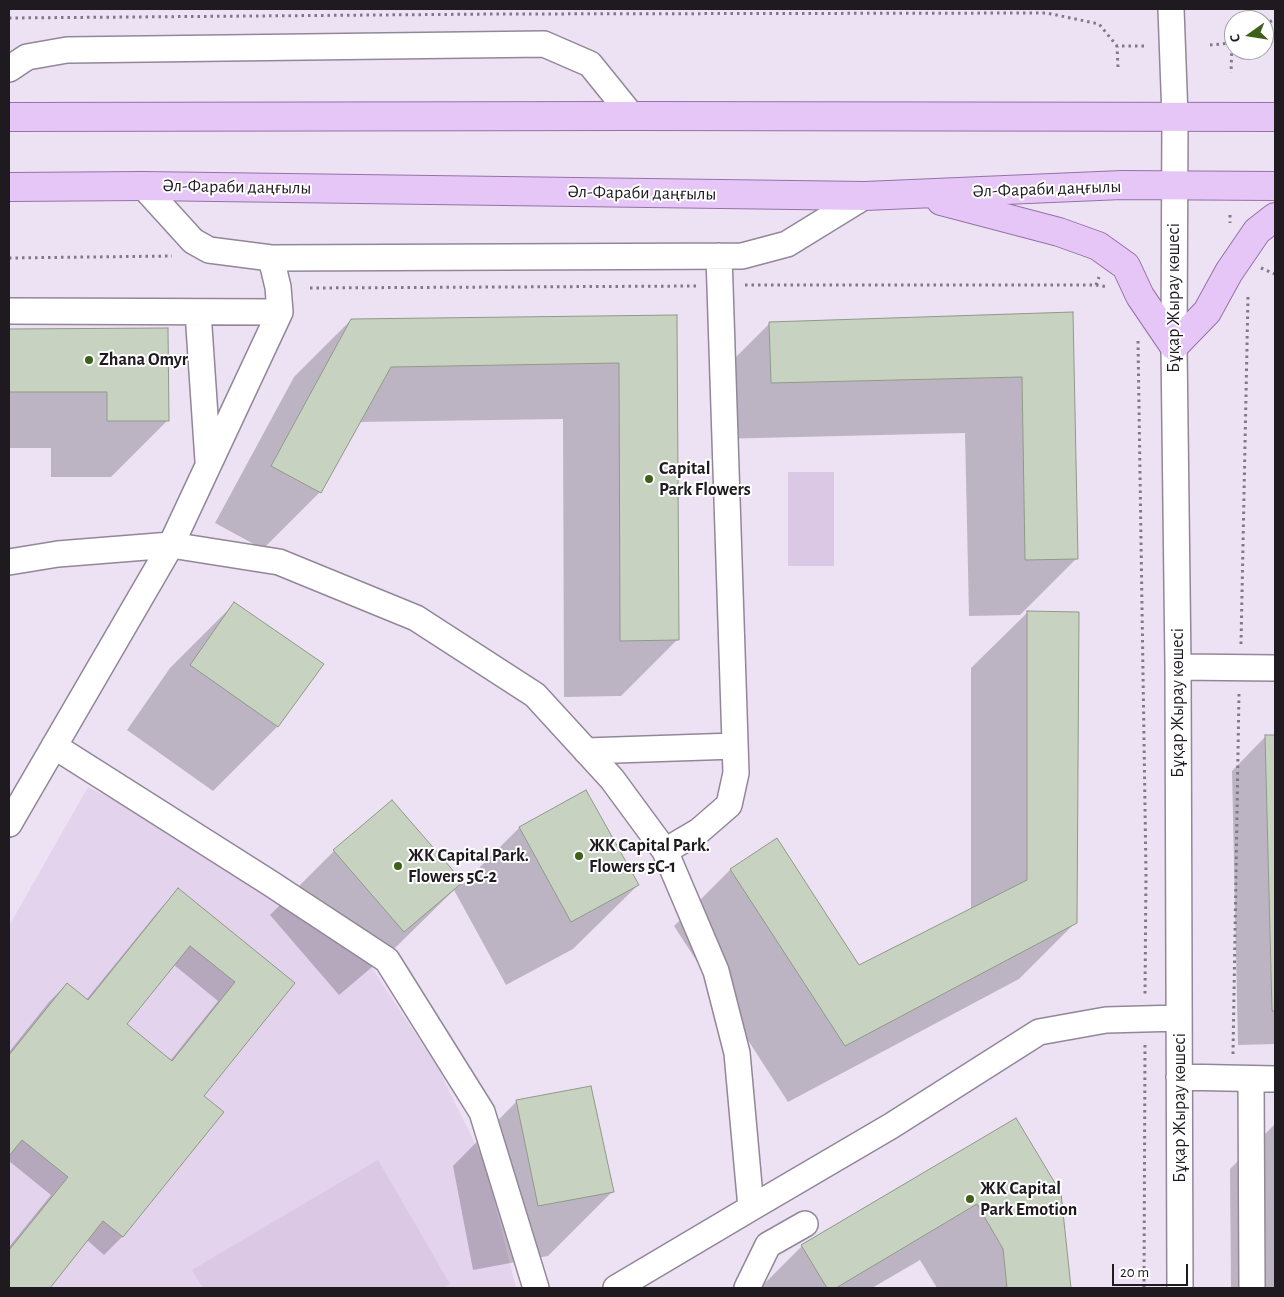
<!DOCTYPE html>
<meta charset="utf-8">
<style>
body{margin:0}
#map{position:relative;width:1284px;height:1297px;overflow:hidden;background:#ede2f4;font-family:"Alegreya Sans",sans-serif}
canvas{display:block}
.frame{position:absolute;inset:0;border:10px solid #1e1a20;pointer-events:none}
.north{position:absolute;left:1224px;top:10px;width:50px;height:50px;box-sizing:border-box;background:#fff;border:1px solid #a5a3a6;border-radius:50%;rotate:257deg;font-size:14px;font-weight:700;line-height:20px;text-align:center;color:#1e1a20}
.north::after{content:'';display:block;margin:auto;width:18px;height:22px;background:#3e6119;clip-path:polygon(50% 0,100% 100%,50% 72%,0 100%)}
.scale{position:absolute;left:1112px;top:1264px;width:76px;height:22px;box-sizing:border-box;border:2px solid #1e1a20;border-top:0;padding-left:6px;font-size:15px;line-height:18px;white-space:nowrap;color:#1e1a20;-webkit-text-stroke:4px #fff;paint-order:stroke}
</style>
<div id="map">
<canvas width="1284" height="1297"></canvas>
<div class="frame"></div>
<div class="north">С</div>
<div class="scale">20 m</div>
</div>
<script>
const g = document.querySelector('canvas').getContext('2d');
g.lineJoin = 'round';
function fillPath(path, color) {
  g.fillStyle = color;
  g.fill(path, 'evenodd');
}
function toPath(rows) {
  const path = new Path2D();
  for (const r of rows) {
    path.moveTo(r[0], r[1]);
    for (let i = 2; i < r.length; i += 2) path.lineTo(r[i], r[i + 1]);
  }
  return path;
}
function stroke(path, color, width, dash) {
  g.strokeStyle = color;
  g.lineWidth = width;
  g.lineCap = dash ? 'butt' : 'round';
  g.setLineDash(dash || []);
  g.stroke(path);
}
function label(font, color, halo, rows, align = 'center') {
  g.font = font + ' "Alegreya Sans",sans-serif';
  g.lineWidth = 4;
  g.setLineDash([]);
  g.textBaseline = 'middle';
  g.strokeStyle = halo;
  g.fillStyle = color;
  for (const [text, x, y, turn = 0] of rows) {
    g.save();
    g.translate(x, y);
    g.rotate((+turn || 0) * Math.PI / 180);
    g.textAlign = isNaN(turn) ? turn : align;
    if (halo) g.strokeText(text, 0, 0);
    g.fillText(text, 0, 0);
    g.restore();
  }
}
const built = toPath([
 [88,787,245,865,355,942,438,1068,485,1164,516,1288,9,1288,9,926]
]);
const green = toPath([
 [788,472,834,472,834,566,788,566],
 [378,1160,450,1284,443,1288,203,1288,192,1270]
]);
const shadow = toPath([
 [1071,313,1076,559,1020,615,969,616,965,433,715,439,713,380,770,323],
 [675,316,678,639,621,696,564,697,563,419,358,422,320,492,263,549,215,523,294,377,351,320],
 [167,329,168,420,111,477,51,477,51,448,9,448,9,330],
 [234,604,278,726,213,791,127,730,170,668],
 [1028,612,1076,922,1019,979,788,1102,674,926,730,870,859,966,971,909,971,668],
 [1266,736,1275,736,1275,1044,1238,1045,1232,771],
 [585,792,638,885,573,949,506,985,454,890,397,946,339,995,270,915,334,851,392,802,463,884,519,828],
 [179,890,293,983,202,1096,222,1112,122,1237,104,1255,87,1240,48,1288,9,1288,9,1247,51,1195,9,1161,9,1052,49,1002,67,984,86,1000,161,908],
 [173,964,218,1001,170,1061,125,1025],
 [517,1101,612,1192,548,1256,473,1270,453,1166],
 [1016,1119,1060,1194,1070,1288,937,1288,920,1260,872,1288,760,1288,802,1246],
 [1275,1124,1275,1288,1231,1288,1230,1169]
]);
const building = toPath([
 [1073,312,1078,559,1025,560,1022,377,771,383,769,322,1073,312],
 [677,315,679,640,620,641,619,363,391,367,321,493,271,466,351,319,677,315],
 [168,328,169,421,107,421,107,392,9,392,9,329,168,328],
 [234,602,324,664,278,727,190,665,234,602],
 [1027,611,1079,612,1077,923,845,1046,730,869,777,838,859,965,1027,880,1027,611],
 [1265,735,1275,735,1275,1011,1272,1011,1265,735],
 [586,790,639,885,571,922,519,827,586,790],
 [392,800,463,882,404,932,333,850,392,800],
 [178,888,295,983,204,1096,224,1112,123,1237,103,1221,50,1288,9,1288,9,1250,68,1177,22,1140,9,1156,9,1055,67,983,88,1000,178,888],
 [190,946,235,982,172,1061,127,1024,190,946],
 [591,1086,614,1192,538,1206,516,1100,591,1086],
 [1016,1118,1061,1193,1071,1288,1007,1288,1003,1249,977,1204,836,1288,827,1288,801,1245,1016,1118]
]);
const path = toPath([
 [9,18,498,14,1047,13,1099,24,1117,46],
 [1264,25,1275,19],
 [1210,45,1232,43,1231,73],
 [1118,67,1117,46,1145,46],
 [1230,215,1230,223],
 [9,258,172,256],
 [1261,268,1275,274],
 [745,285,1096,285,1099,277],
 [1096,285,1108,287],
 [310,288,697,286],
 [1138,341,1146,873,1145,995],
 [1241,644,1248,296],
 [1233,1054,1239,693],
 [1144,1288,1145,1044]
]);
const minor = toPath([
 [1171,9,1175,117,1174,346,1178,667,1180,1288],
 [9,69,27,57,67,50,544,44,590,64,632,116],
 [143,186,193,241,209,250,271,258,742,256,787,244,865,196],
 [9,311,280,312],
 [198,312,208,461],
 [9,562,58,554,171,545,279,562,416,618,535,695,612,779,665,851,716,971,737,1053,751,1208,891,1126,1039,1032,1106,1020,1179,1018],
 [1178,667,1275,668],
 [54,746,270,883,387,960,482,1112,536,1288],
 [586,751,735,746],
 [9,824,171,545,280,312,278,287,271,258],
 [665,851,699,831,729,805,736,773,719,256],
 [1179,1077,1275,1079],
 [1251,1079,1252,1288],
 [616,1288,751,1208],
 [747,1288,768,1245,805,1224]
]);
const major = toPath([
 [9,117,632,116,1275,117],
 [9,187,143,186,865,196,1122,185,1275,186],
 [941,201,1059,232,1098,246,1126,266,1140,296,1174,346,1207,312,1229,272,1257,231,1275,217]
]);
const markers = [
 [89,360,5,"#3e6119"],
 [649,479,5,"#3e6119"],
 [579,856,5,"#3e6119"],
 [398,866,5,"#3e6119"],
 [970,1199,5,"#3e6119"]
];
const streetNames = [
 ["Әл-Фараби даңғылы",237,187,1],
 ["Әл-Фараби даңғылы",1047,189,-2],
 ["Әл-Фараби даңғылы",642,193,1],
 ["Бұқар Жырау көшесі",1174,298,-90],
 ["Бұқар Жырау көшесі",1178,703,-90],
 ["Бұқар Жырау көшесі",1180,1108,-90]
];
const poiNames = [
 ["Zhana Omyr",99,360],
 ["Capital",659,469],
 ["Park Flowers",659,490],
 ["ЖК Capital Park.",589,846],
 ["Flowers 5C-1",589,867],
 ["ЖК Capital Park.",408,856],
 ["Flowers 5C-2",408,877],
 ["ЖК Capital",980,1189],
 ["Park Emotion",980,1210]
];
fillPath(built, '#e3d3ec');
fillPath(green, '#dac8e5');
fillPath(shadow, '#0003');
fillPath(building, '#c7d2c0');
stroke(building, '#8f9988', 1);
stroke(minor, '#928798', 28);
stroke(major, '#9571a7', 30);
stroke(path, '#807884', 3, [2.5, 4]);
stroke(minor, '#fff', 25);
stroke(major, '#e6c6f6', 28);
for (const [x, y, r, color] of markers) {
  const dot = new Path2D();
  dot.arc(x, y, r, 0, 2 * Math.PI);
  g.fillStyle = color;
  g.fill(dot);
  stroke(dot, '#fff', 2);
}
label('18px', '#1e1a20', '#fff', streetNames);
label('bold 18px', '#1e1a20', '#fff', poiNames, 'left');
</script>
